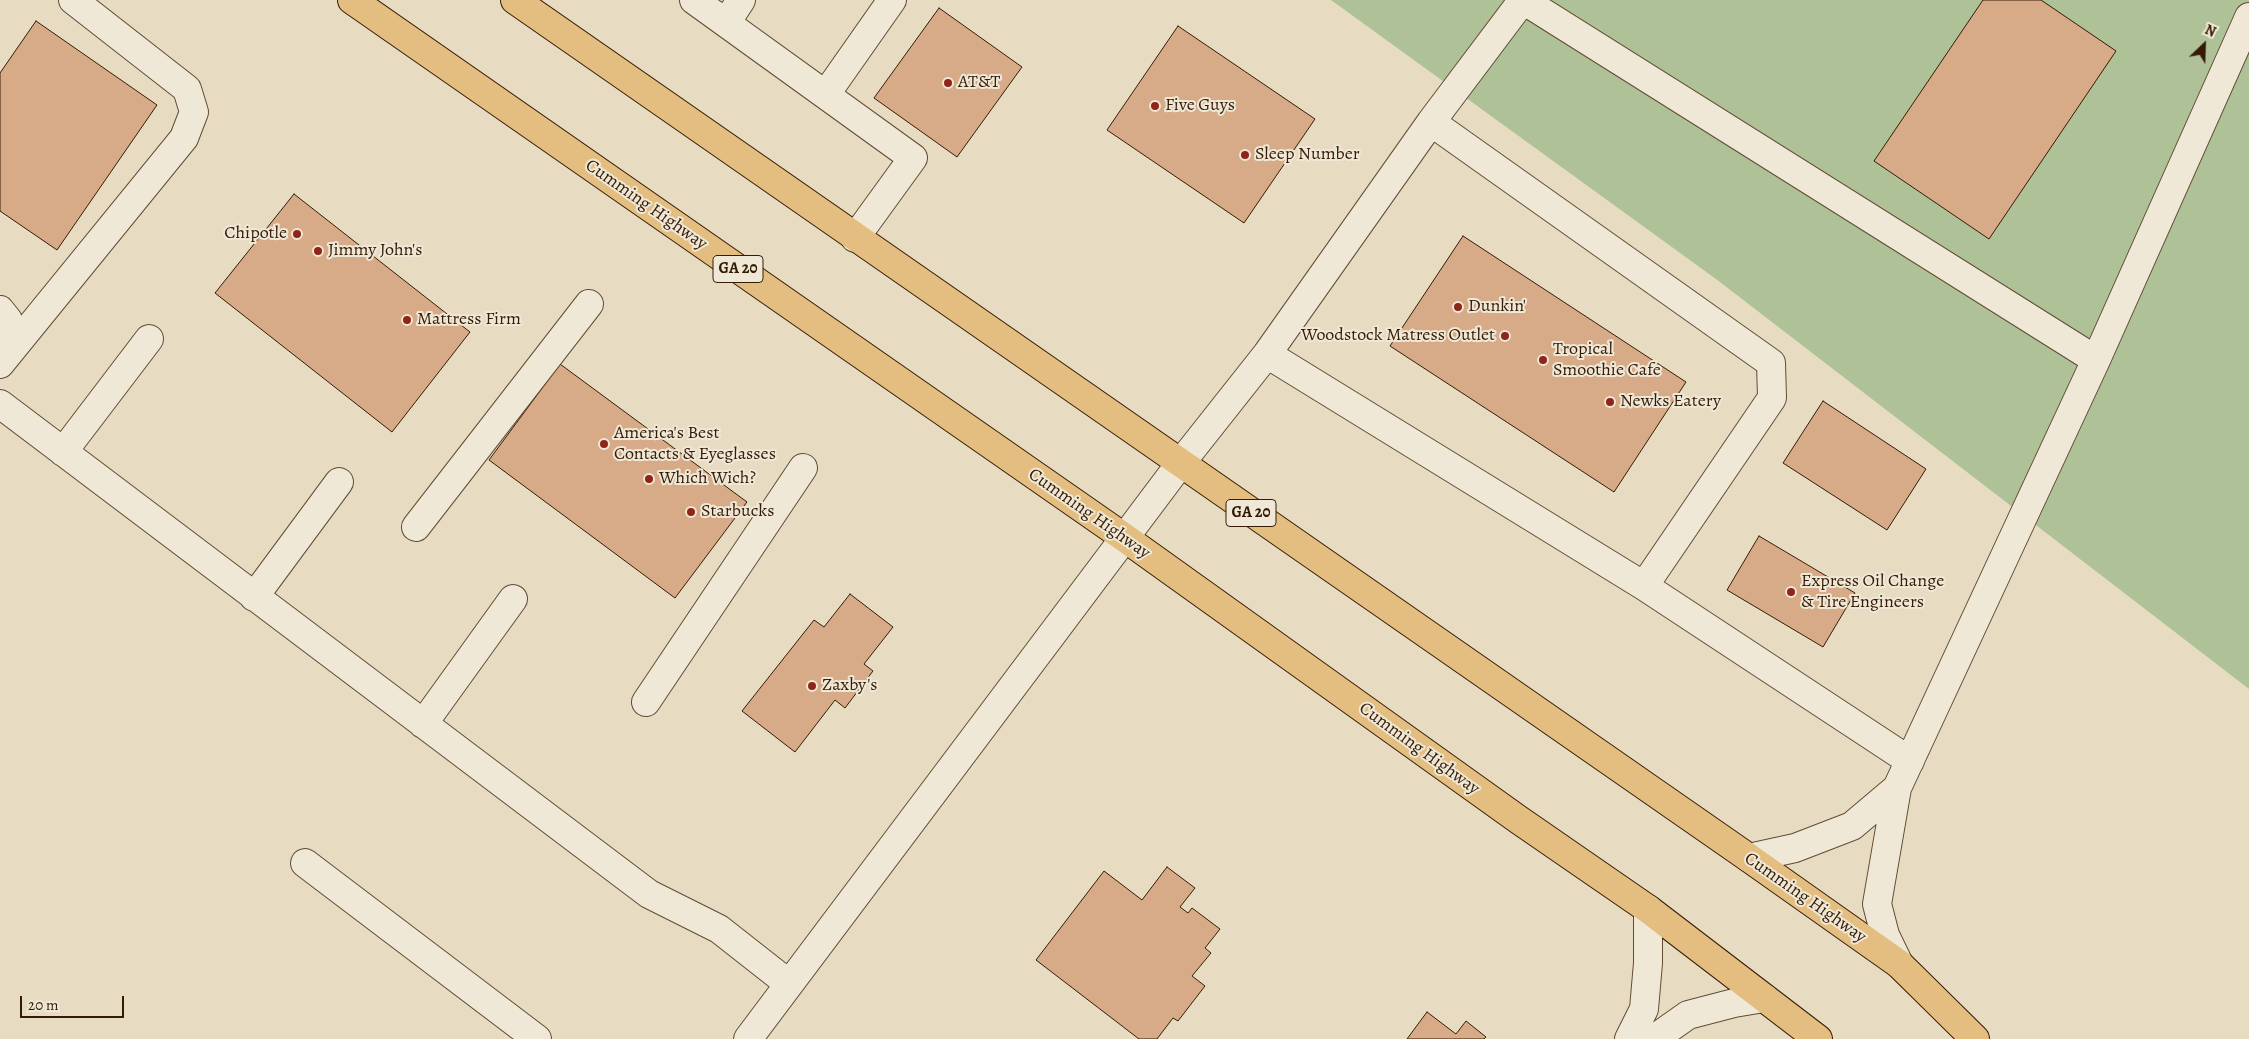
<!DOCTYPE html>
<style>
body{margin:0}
#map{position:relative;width:2249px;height:1039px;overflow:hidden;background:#e7dcc1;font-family:Alegreya,serif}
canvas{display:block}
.north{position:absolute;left:2179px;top:20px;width:50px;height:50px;-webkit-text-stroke:4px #efe8d7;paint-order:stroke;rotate:24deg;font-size:14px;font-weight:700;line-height:20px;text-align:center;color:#351b05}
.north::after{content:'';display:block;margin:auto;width:18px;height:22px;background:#351b05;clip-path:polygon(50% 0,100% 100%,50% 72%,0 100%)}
.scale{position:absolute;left:20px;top:996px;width:104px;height:22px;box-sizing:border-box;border:2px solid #351b05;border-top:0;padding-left:6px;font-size:15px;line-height:18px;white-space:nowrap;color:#351b05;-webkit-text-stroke:4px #efe8d7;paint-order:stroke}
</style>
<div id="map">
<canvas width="2249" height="1039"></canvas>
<div class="north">N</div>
<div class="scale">20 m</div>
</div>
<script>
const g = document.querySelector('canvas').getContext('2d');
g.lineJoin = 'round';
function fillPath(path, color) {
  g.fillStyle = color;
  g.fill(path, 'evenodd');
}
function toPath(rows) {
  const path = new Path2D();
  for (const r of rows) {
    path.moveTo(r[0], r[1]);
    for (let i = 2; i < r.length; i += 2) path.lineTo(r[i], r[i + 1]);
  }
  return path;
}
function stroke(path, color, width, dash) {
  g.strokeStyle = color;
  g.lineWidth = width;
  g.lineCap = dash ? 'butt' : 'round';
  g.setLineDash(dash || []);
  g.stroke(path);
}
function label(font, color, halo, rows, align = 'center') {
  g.font = font + ' Alegreya,serif';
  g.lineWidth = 4;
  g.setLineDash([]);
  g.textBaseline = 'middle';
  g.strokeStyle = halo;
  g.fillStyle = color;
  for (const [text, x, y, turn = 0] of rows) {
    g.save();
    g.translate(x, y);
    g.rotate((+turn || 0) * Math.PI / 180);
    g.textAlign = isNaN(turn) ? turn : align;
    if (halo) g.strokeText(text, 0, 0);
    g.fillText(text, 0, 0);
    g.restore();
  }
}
const green = toPath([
 [1331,0,2249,0,2249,689,1716,279]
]);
const building = toPath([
 [1983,0,2041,0,2116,51,1989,239,1874,161,1983,0],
 [939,8,1022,67,957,157,874,98,939,8],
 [36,21,157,105,57,250,0,211,0,73,36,21],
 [1178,26,1315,119,1244,223,1107,130,1178,26],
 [294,194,470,332,392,432,215,293,294,194],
 [1463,236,1686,382,1614,492,1390,346,1463,236],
 [560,364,747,502,675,598,489,460,560,364],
 [1823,401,1926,469,1887,530,1783,463,1823,401],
 [1759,536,1855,593,1823,647,1727,590,1759,536],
 [850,594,893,627,864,664,873,671,845,708,835,700,795,752,742,711,814,620,824,627,850,594],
 [1167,867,1195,888,1180,907,1188,913,1192,908,1220,929,1205,948,1211,953,1192,976,1205,986,1178,1021,1173,1018,1157,1039,1139,1039,1036,960,1104,871,1142,900,1167,867],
 [1427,1012,1456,1034,1466,1021,1486,1037,1484,1039,1407,1039,1427,1012]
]);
const minor = toPath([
 [694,0,913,158,855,238],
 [1523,0,2096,360],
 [726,23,741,0],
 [826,94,892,0],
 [0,310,8,320,15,343],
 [1267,354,1644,586,1772,398,1771,363,1431,122],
 [0,364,184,138,194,112,187,89,73,0],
 [0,404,649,894,719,929,789,984],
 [63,452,149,339],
 [416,527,589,304],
 [1644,586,1910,761],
 [254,597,339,482],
 [646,702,803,468],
 [423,724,513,599],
 [1897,788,2096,360,2249,17],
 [1749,858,1795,848,1852,826,1897,788,1877,904,1885,935,1899,964],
 [305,863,537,1039],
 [748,1039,1180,464,1267,354,1431,122,1522,1,1521,0],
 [1629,1039,1644,1009,1648,963,1648,909],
 [1654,1039,1688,1015,1734,1003,1764,998]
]);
const major = toPath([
 [352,0,1125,538,1519,820,1648,909,1818,1039],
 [515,0,1749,858,1899,964,1975,1039]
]);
const markers = [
 [948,83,5,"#8f2418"],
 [1155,106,5,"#8f2418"],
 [1245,155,5,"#8f2418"],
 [297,234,5,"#8f2418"],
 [318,251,5,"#8f2418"],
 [1458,307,5,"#8f2418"],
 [407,320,5,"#8f2418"],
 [1505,336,5,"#8f2418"],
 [1543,360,5,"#8f2418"],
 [1610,402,5,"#8f2418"],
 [604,444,5,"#8f2418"],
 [649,479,5,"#8f2418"],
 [691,512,5,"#8f2418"],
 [1791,592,5,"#8f2418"],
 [812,686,5,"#8f2418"]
];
const shields = [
 [738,269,50],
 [1251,513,50]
];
const shieldNames = [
 ["GA 20",738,269],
 ["GA 20",1251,513]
];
const poiNames = [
 ["AT&T",958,83],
 ["Five Guys",1165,106],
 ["Sleep Number",1255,155],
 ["Chipotle",287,234,"right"],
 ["Jimmy John's",328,251],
 ["Dunkin'",1468,307],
 ["Mattress Firm",417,320],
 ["Woodstock Matress Outlet",1495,336,"right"],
 ["Tropical",1553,350],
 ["Smoothie Cafe",1553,371],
 ["Newks Eatery",1620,402],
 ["America's Best",614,434],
 ["Contacts & Eyeglasses",614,455],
 ["Which Wich?",659,479],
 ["Starbucks",701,512],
 ["Express Oil Change",1801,582],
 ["& Tire Engineers",1801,603],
 ["Zaxby's",822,686]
];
const streetNames = [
 ["Cumming Highway",646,205,35],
 ["Cumming Highway",1089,514,35],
 ["Cumming Highway",1419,749,36],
 ["Cumming Highway",1805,898,35]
];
fillPath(green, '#afc297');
fillPath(building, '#d8ab88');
stroke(building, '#351b05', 1);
stroke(minor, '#624b34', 30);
stroke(major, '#351b05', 30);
stroke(minor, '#efe8d7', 28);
stroke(major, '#e4be80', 28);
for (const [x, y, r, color] of markers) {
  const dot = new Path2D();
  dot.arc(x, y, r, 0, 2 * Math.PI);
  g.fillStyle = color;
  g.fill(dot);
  stroke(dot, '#efe8d7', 2);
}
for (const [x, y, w] of shields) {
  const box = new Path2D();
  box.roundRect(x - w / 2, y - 13.5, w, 27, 4);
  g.fillStyle = '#efe8d7';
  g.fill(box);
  stroke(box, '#351b05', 1);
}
label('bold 16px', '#351b05', null, shieldNames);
label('18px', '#351b05', '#efe8d7', poiNames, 'left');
label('18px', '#351b05', '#efe8d7', streetNames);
</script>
